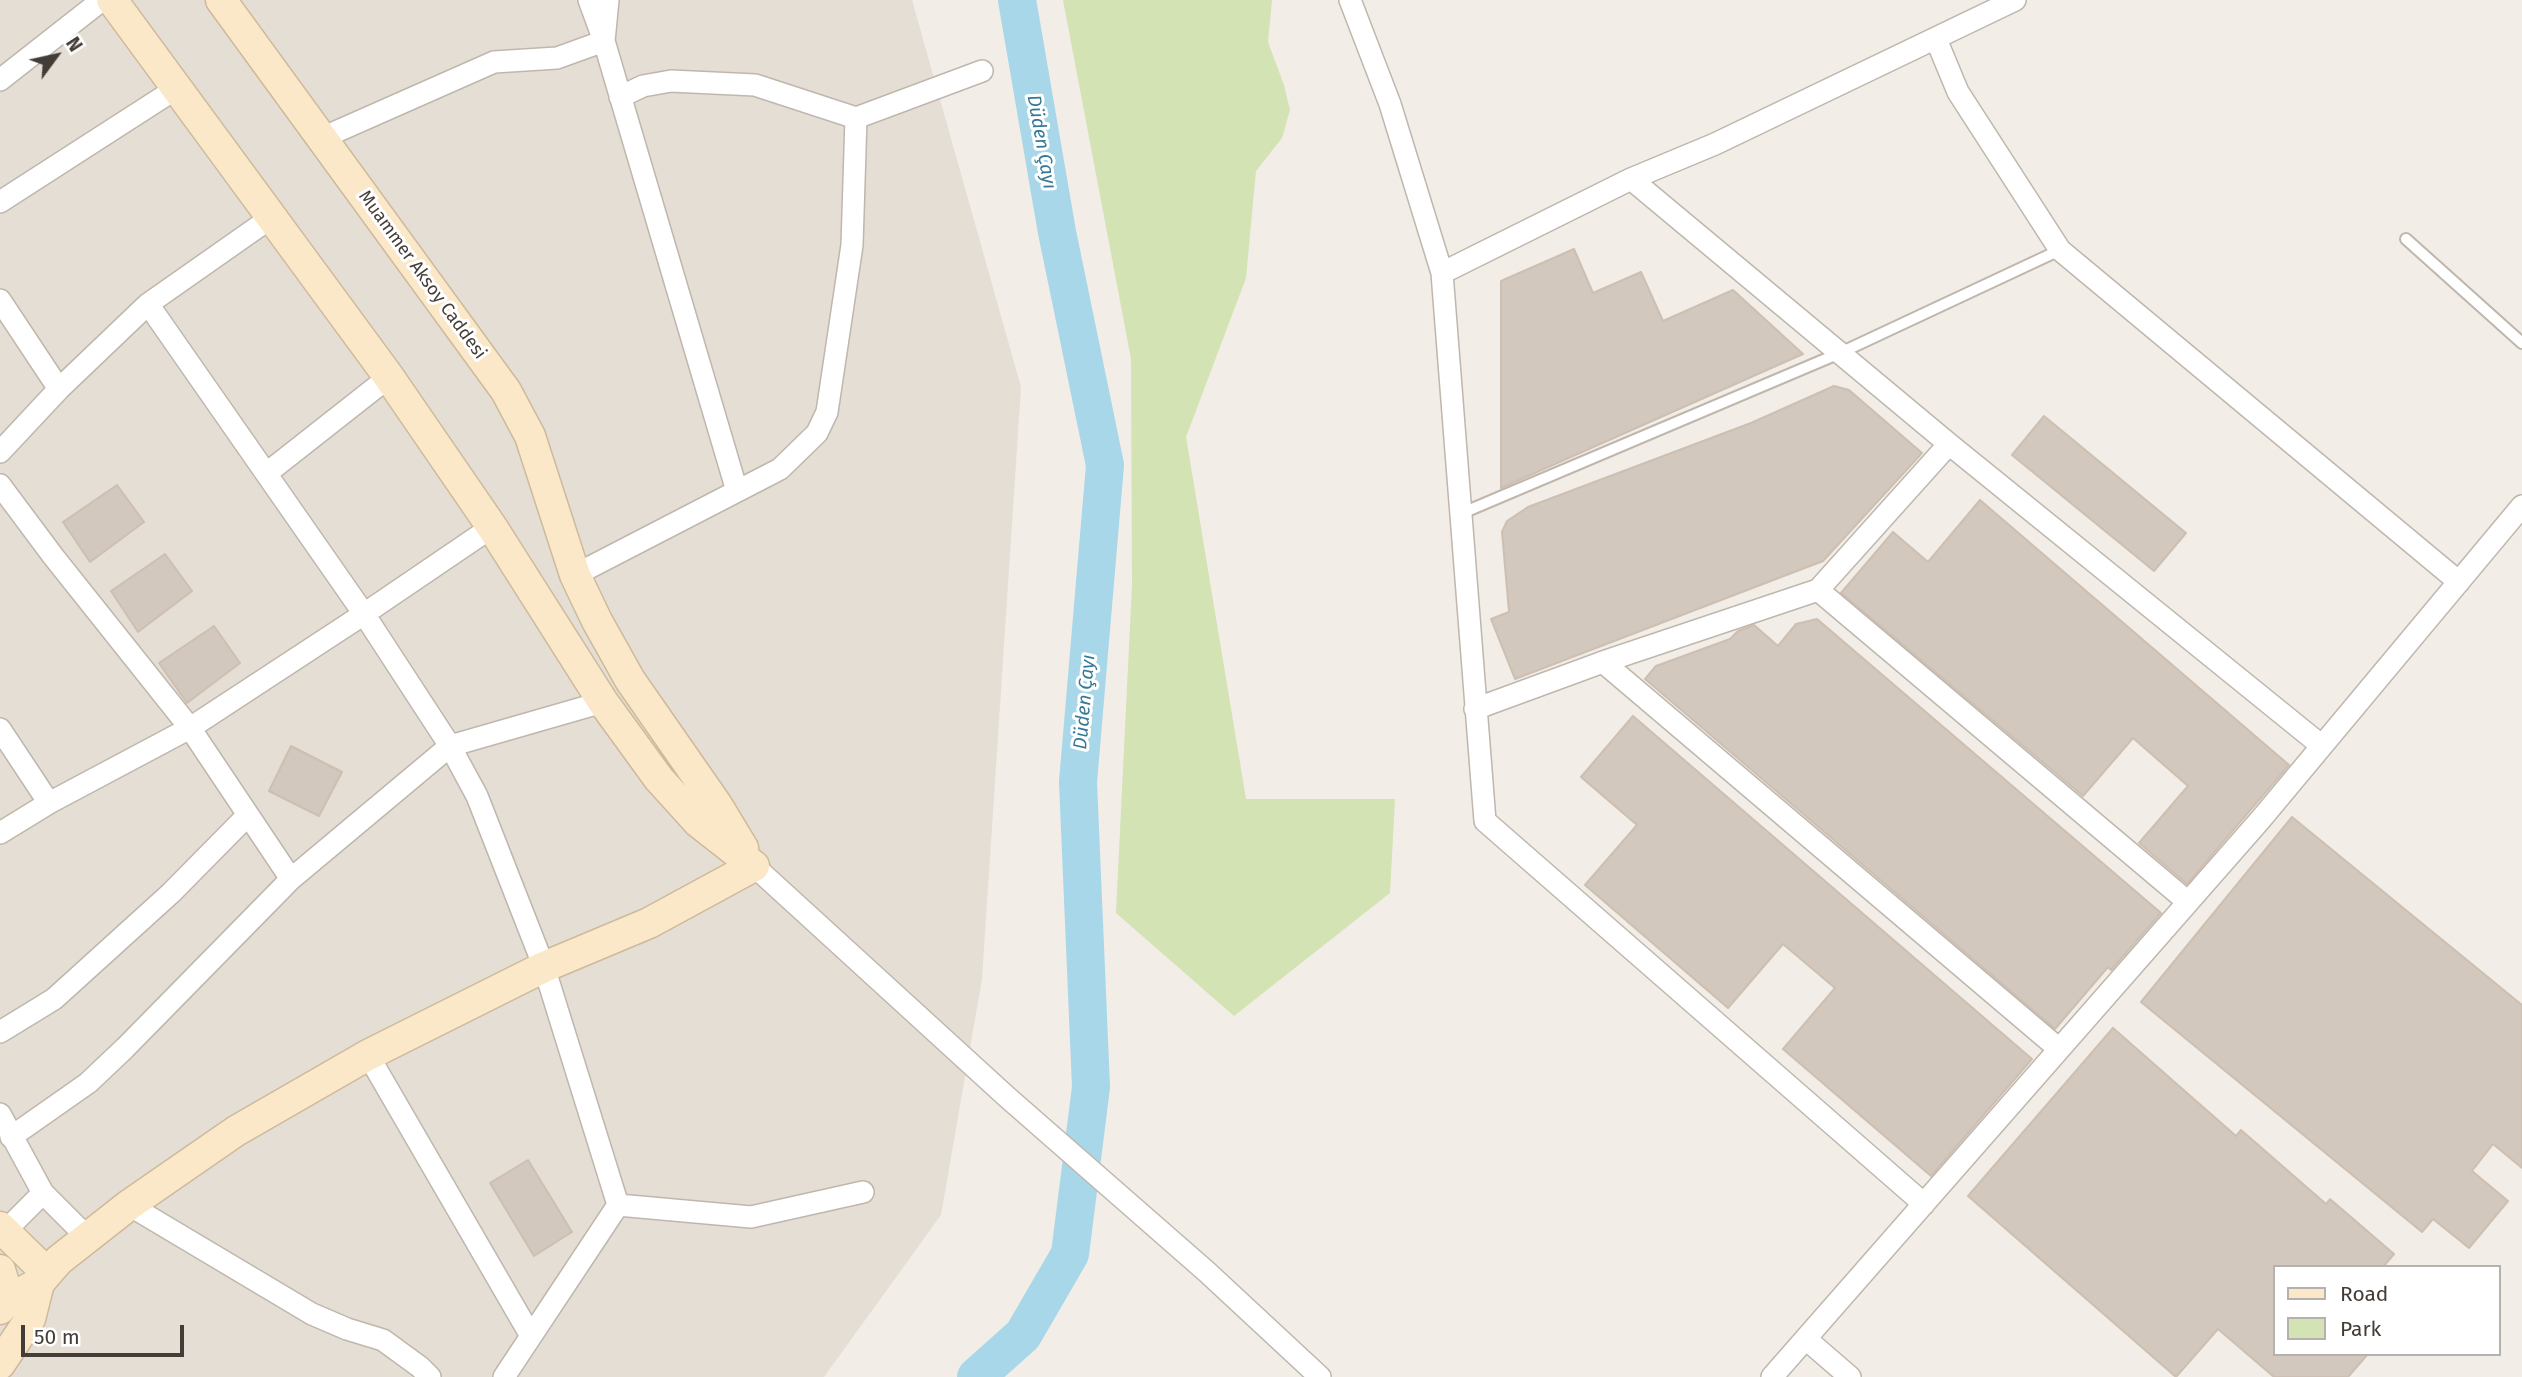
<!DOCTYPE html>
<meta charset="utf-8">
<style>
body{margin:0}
#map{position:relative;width:2522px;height:1377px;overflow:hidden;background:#f2ede7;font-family:"Fira Sans",sans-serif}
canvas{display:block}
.legend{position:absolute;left:2273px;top:1265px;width:228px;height:91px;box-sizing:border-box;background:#fff;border:2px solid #b4b1af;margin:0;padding:9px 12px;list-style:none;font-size:21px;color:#443d37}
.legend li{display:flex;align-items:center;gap:14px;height:35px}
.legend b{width:35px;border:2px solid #b4b1af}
.north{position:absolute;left:21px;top:21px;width:70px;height:70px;-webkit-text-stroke:5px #fff;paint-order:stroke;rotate:57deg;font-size:19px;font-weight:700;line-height:28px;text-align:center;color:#443d37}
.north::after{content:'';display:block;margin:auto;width:24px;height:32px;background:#443d37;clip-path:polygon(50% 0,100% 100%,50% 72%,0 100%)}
.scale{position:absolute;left:21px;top:1325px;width:163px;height:32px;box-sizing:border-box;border:4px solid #443d37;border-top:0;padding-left:9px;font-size:21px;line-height:24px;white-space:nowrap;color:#443d37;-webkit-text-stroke:5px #fff;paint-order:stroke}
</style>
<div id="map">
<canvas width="2522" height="1377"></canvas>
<ul class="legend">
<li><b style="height:9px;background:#fae8c9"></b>Road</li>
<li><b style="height:19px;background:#d3e3b3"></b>Park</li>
</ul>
<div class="north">N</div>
<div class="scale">50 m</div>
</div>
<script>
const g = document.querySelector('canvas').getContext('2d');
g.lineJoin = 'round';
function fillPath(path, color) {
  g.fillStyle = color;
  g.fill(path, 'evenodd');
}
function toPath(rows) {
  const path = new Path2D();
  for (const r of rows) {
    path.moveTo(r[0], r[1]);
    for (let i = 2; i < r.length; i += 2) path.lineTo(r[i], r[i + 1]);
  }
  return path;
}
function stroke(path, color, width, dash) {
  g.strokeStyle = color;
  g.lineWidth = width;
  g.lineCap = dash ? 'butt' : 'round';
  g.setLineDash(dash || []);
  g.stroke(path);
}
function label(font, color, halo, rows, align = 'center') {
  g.font = font + ' "Fira Sans",sans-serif';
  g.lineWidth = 6;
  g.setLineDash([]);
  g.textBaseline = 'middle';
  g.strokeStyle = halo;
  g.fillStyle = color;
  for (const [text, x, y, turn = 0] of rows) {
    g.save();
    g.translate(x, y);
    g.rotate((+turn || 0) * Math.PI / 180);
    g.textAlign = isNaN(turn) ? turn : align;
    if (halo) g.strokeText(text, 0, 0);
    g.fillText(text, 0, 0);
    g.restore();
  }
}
const residential = toPath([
 [0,0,912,0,1021,387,982,979,941,1215,824,1377,0,1377]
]);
const green = toPath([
 [1063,0,1272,0,1268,42,1284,85,1290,110,1282,138,1256,171,1246,278,1186,437,1246,799,1395,799,1390,893,1234,1016,1116,913,1132,585,1131,359]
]);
const river = toPath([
 [976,1377,1023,1335,1070,1254,1091,1087,1078,782,1105,465,1057,232,1017,0]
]);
const building = toPath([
 [1574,249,1593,293,1641,272,1663,321,1733,290,1803,354,1501,488,1501,281,1574,249],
 [1834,386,1849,390,1922,453,1823,561,1515,679,1491,619,1509,612,1502,532,1507,521,1528,507,1751,423,1834,386],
 [2044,416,2186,533,2154,571,2012,455,2044,416],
 [117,485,144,522,90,562,63,522,117,485],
 [1980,500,2289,765,2187,884,2139,843,2188,786,2133,738,2083,796,1841,593,1893,532,1928,562,1980,500],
 [165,554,192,591,138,632,111,591,165,554],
 [1817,619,2161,913,2111,970,2108,967,2055,1029,1645,679,1656,666,1730,639,1738,631,1754,625,1778,646,1796,624,1817,619],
 [214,626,240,663,187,703,159,663,214,626],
 [1633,716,2032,1059,1931,1176,1783,1049,1835,988,1783,944,1728,1008,1585,885,1637,825,1581,777,1633,716],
 [291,746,342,772,319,816,269,791,291,746],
 [2292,817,2522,1005,2522,1168,2493,1144,2472,1171,2508,1201,2469,1248,2433,1219,2422,1232,2141,1002,2292,817],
 [2113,1028,2236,1136,2241,1130,2326,1204,2330,1199,2394,1254,2383,1267,2275,1267,2275,1354,2368,1354,2348,1377,2274,1377,2218,1329,2176,1377,1968,1196,2113,1028],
 [528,1160,572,1232,534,1256,490,1183,528,1160]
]);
const lane = toPath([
 [2406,239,2522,343],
 [1460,514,1840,353,2060,250]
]);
const street = toPath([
 [589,0,604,41,737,491],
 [1350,0,1390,104,1442,273,1485,821,1924,1204],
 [1936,39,1958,92,2060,250,2459,582],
 [0,80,102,0],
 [856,118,982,71],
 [322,138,494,62,557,58,604,41,608,0],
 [1631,179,1949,444,2322,746],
 [0,202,177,88],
 [1442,273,1631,179,1715,144,2015,0],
 [0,300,59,389],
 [148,304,364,614,450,746,477,796,544,967,618,1205,751,1217,863,1192],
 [0,452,59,389,148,304,272,217],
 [267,473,389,377],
 [0,485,53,556,190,728,291,879],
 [575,575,780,469,817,433,827,412,852,245,856,118,755,85,671,81,643,86,620,97],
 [1818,590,1949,444],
 [1603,662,2059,1049],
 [1475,709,1603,662,1818,590,2188,902],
 [0,729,49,803],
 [0,833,49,803,190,728,364,614,492,527],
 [754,866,1007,1097,1207,1272,1320,1377],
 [0,1032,54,999,171,893,248,815],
 [368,1055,531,1336],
 [0,1114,43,1193,87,1237],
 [11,1137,88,1083,125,1048,291,879,450,746,603,702],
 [129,1205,312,1314,347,1329,383,1340,420,1367,430,1377],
 [5,1231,43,1193],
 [1806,1339,1850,1377],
 [504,1377,618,1205],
 [1772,1377,2261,819,2522,506]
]);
const secondary = toPath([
 [112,0,389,377,492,527,603,702,659,779,698,822,754,866],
 [221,0,506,391,530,436,575,575,597,621,630,680,717,805,743,848],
 [0,1227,47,1273],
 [0,1270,9,1299],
 [0,1309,9,1299,39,1283,59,1260,129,1205,236,1131,368,1055,544,967,649,923,754,866],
 [0,1364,30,1319,39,1283]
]);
const streetNames = [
 ["Muammer Aksoy Caddesi",422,275,54]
];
const waterNames = [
 ["Düden Çayı",1041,142,80],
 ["Düden Çayı",1085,702,-85]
];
fillPath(residential, '#e5ded5');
fillPath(green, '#d3e3b3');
stroke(river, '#a8d7e9', 38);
fillPath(building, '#d2c8bd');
stroke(building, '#cdbfb1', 2);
stroke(lane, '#bfb7ad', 14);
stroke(street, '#bfb7ad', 24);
stroke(secondary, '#ceba9a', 33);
stroke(lane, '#fff', 10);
stroke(street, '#fff', 21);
stroke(secondary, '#fae8c9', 30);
label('18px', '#443d37', '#fff', streetNames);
label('italic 19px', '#357997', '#fff', waterNames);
</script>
